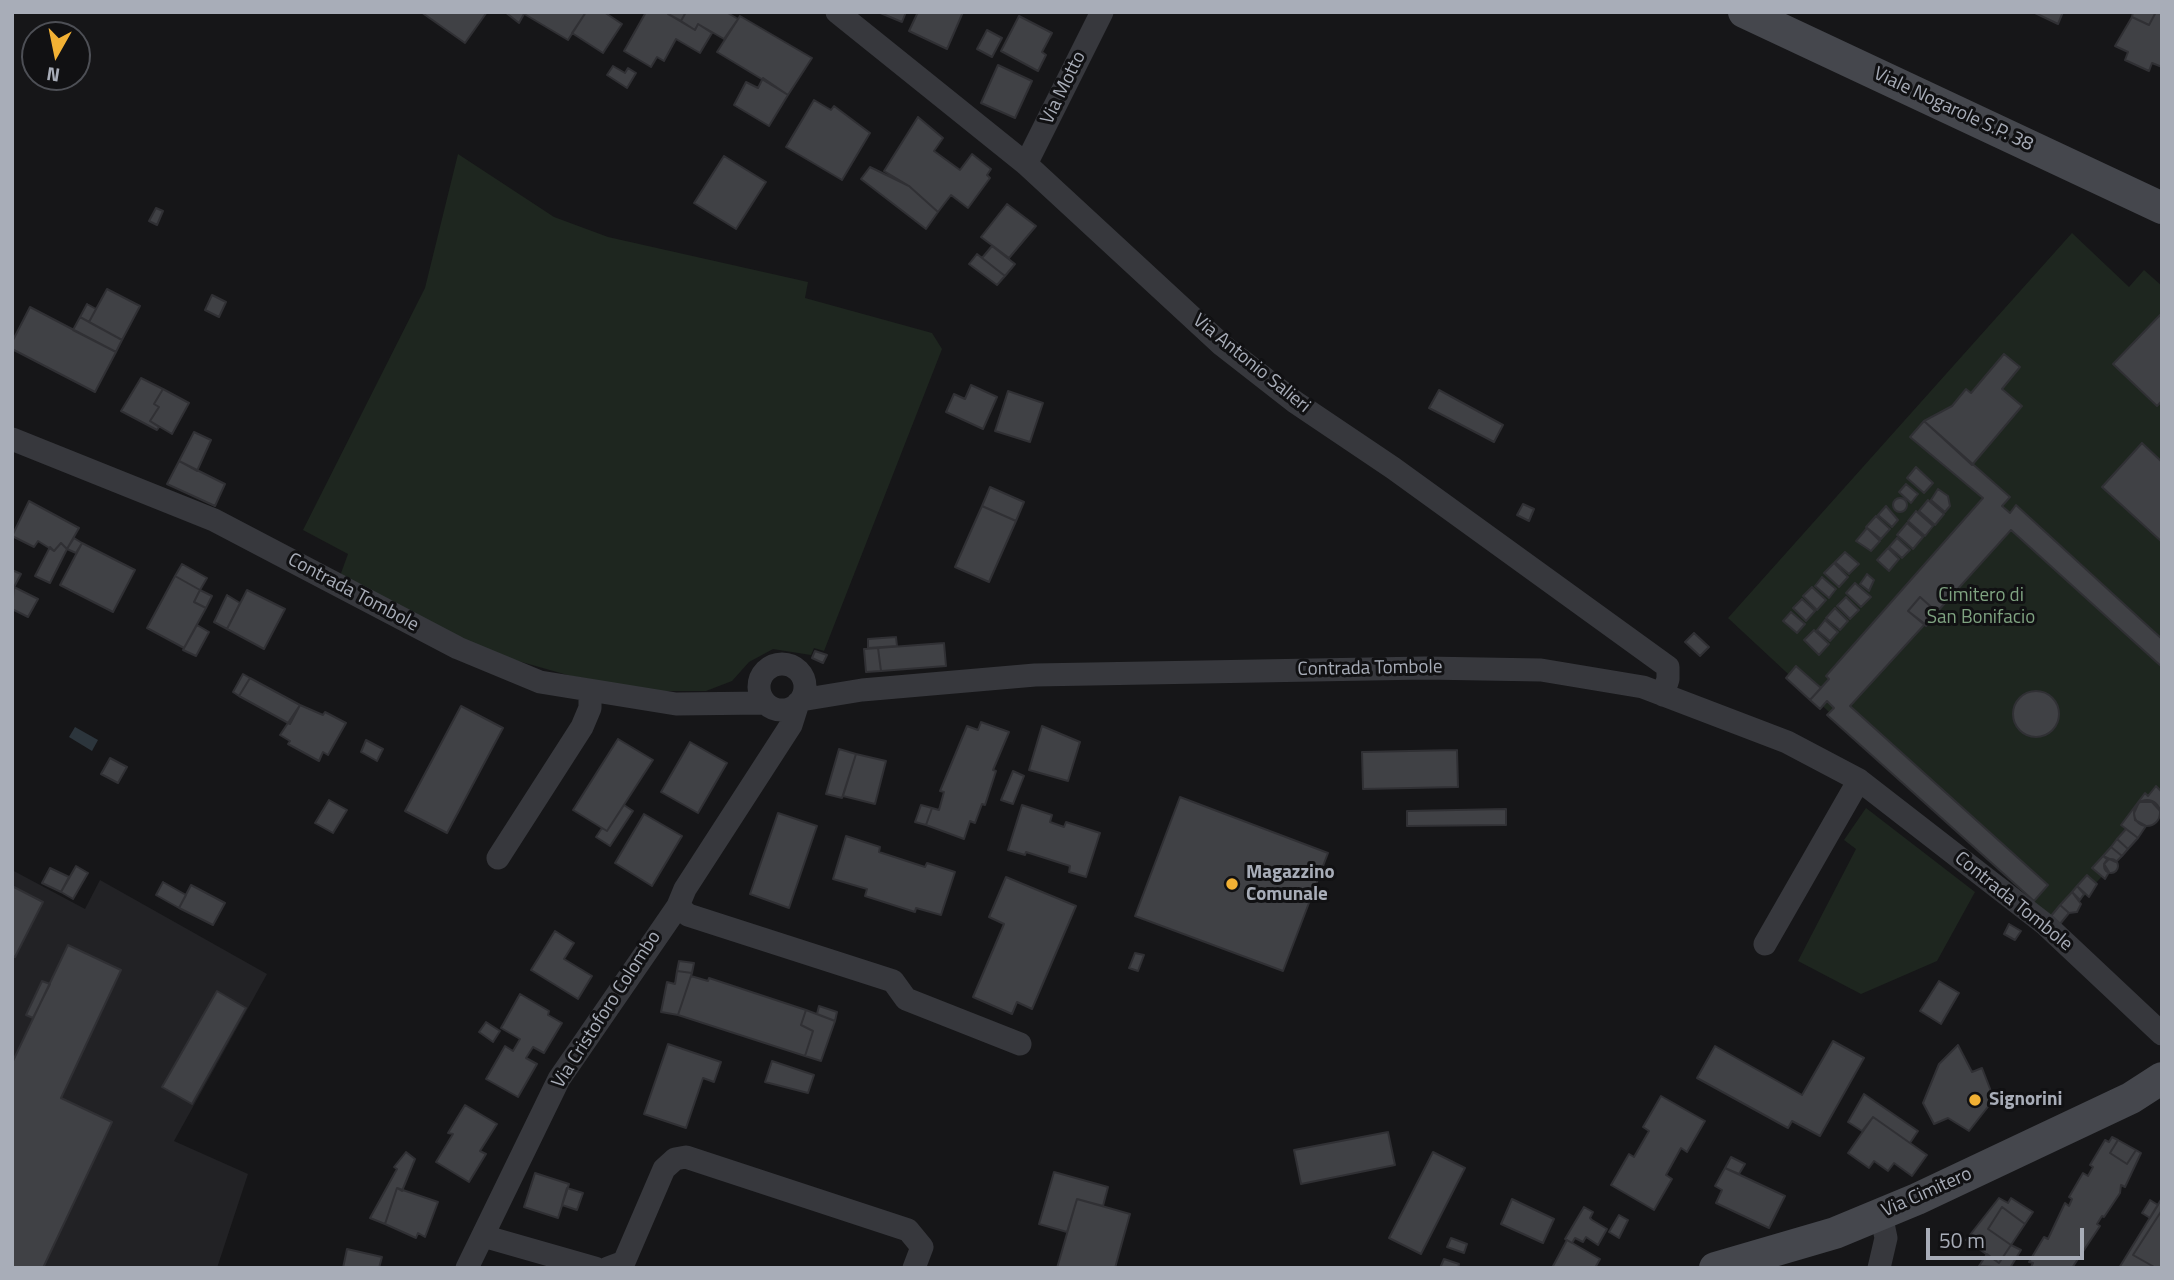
<!DOCTYPE html>
<style>
body{margin:0}
#map{position:relative;width:2174px;height:1280px;overflow:hidden;background:#161618;font-family:"Titillium Web",sans-serif}
canvas{display:block}
.frame{position:absolute;inset:0;border:14px solid #a8adb8;pointer-events:none}
.north{position:absolute;left:21px;top:21px;width:70px;height:70px;box-sizing:border-box;background:#111113;border:2px solid #4d4f55;border-radius:50%;rotate:189deg;font-size:19px;font-weight:700;line-height:28px;text-align:center;color:#a8adb8}
.north::after{content:'';display:block;margin:auto;width:24px;height:32px;background:#f2b134;clip-path:polygon(50% 0,100% 100%,50% 72%,0 100%)}
.scale{position:absolute;left:1926px;top:1228px;width:158px;height:32px;box-sizing:border-box;border:4px solid #a8adb8;border-top:0;padding-left:9px;font-size:21px;line-height:24px;white-space:nowrap;color:#a8adb8;-webkit-text-stroke:5px #111113;paint-order:stroke}
</style>
<div id="map">
<canvas width="2174" height="1280"></canvas>
<div class="frame"></div>
<div class="north">N</div>
<div class="scale">50 m</div>
</div>
<script>
const g = document.querySelector('canvas').getContext('2d');
g.lineJoin = 'round';
function fillPath(path, color) {
  g.fillStyle = color;
  g.fill(path, 'evenodd');
}
function toPath(rows) {
  const path = new Path2D();
  for (const r of rows) {
    if (r.length === 3) {
      path.moveTo(r[0] + r[2], r[1]);
      path.arc(r[0], r[1], r[2], 0, 2 * Math.PI);
      continue;
    }
    path.moveTo(r[0], r[1]);
    for (let i = 2; i < r.length; i += 2) path.lineTo(r[i], r[i + 1]);
  }
  return path;
}
function stroke(path, color, width, dash) {
  g.strokeStyle = color;
  g.lineWidth = width;
  g.lineCap = dash ? 'butt' : 'round';
  g.setLineDash(dash || []);
  g.stroke(path);
}
function label(font, color, halo, rows, align = 'center') {
  g.font = font + ' "Titillium Web",sans-serif';
  g.lineWidth = 6;
  g.setLineDash([]);
  g.textBaseline = 'middle';
  g.strokeStyle = halo;
  g.fillStyle = color;
  for (const [text, x, y, turn = 0] of rows) {
    g.save();
    g.translate(x, y);
    g.rotate((+turn || 0) * Math.PI / 180);
    g.textAlign = isNaN(turn) ? turn : align;
    if (halo) g.strokeText(text, 0, 0);
    g.fillText(text, 0, 0);
    g.restore();
  }
}
const built = toPath([
 [12,870,85,909,100,880,267,974,174,1141,248,1174,217,1268,12,1268]
]);
const green = toPath([
 [458,154,554,217,608,237,808,282,805,298,932,333,942,349,824,651,814,648,811,655,773,649,749,662,732,681,706,691,658,691,571,676,511,659,458,637,340,576,348,554,303,530,425,288],
 [2072,233,2129,287,2144,270,2162,286,2162,810,2058,925,1728,618],
 [1866,808,1975,892,1937,961,1861,994,1798,961,1856,849,1844,840]
]);
const water = toPath([
 [75,727,98,740,92,751,69,737]
]);
const building = toPath([
 [421,12,487,12,465,43,421,12],
 [505,12,521,12,524,14,519,23,505,12],
 [521,12,586,12,568,40,521,12],
 [586,12,604,12,622,24,603,53,572,33,586,12],
 [646,12,669,12,668,14,695,30,698,24,712,33,700,53,676,39,664,61,657,57,651,67,624,51,646,12],
 [669,12,686,12,681,21,668,14,669,12],
 [686,12,726,12,738,19,724,39,698,24,695,30,681,21,686,12],
 [878,12,906,12,902,22,878,12],
 [918,12,963,12,947,49,909,31,918,12],
 [2033,12,2063,12,2058,24,2033,12],
 [2133,12,2156,12,2149,25,2132,17,2133,12],
 [2156,12,2162,12,2162,67,2152,63,2149,71,2125,60,2128,52,2115,46,2132,17,2149,25,2156,12],
 [740,16,812,58,788,95,717,52,740,16],
 [1019,16,1052,33,1042,52,1046,55,1038,71,1001,51,1019,16],
 [987,30,1002,38,992,57,977,49,987,30],
 [998,65,1032,81,1015,118,981,103,998,65],
 [613,66,625,73,628,68,636,73,627,88,607,75,613,66],
 [763,78,788,95,769,126,734,105,746,82,758,88,763,78],
 [814,100,831,110,834,106,870,133,842,180,786,147,814,100],
 [918,117,943,138,934,151,960,170,972,154,991,169,987,175,990,178,968,208,951,195,938,212,909,186,884,171,918,117],
 [724,156,766,182,736,229,694,203,724,156],
 [870,167,909,186,938,212,926,229,861,179,870,167],
 [1007,204,1036,226,1009,258,981,237,1007,204],
 [156,208,163,211,157,225,149,221,156,208],
 [992,246,1015,264,1005,276,982,258,992,246],
 [977,254,1005,276,997,285,969,264,977,254],
 [107,289,140,306,122,340,89,322,107,289],
 [212,295,226,302,219,317,205,310,212,295],
 [87,304,96,309,89,322,80,317,87,304],
 [30,307,116,352,95,392,12,349,12,342,30,307],
 [2162,313,2162,401,2157,406,2113,364,2162,313],
 [80,317,122,340,116,352,73,330,80,317],
 [2004,354,2020,367,2002,389,2022,406,1972,465,1924,421,1952,406,1966,389,1971,393,2004,354],
 [141,378,163,389,154,404,159,407,150,421,159,427,157,430,121,411,141,378],
 [971,385,997,397,983,429,946,412,954,394,965,399,971,385],
 [163,389,189,403,172,434,150,421,159,407,154,404,163,389],
 [1439,390,1503,425,1494,442,1429,408,1439,390],
 [1008,391,1043,403,1030,442,995,431,1008,391],
 [1924,421,2010,497,2002,506,2010,513,2016,505,2162,639,2162,667,2011,530,1937,612,1920,597,1908,611,1925,624,1850,706,2048,885,2034,901,1827,715,1834,708,1827,701,1820,709,1810,700,1829,679,1826,676,1983,498,1910,437,1924,421],
 [194,432,211,440,197,471,179,461,194,432],
 [2142,443,2162,462,2162,542,2102,487,2142,443],
 [179,461,225,484,215,506,167,484,179,461],
 [1916,467,1933,483,1924,493,1907,478,1916,467],
 [1906,484,1918,494,1911,503,1899,492,1906,484],
 [990,487,1024,502,1016,521,982,506,990,487],
 [1938,489,1948,496,1950,506,1945,512,1931,500,1938,489],
 [1900,505,7],
 [1928,500,1944,514,1935,525,1919,511,1928,500],
 [29,501,79,528,67,549,61,543,54,551,38,541,34,547,12,536,29,501],
 [1523,504,1534,509,1529,521,1517,515,1523,504],
 [982,506,1016,521,989,582,955,567,982,506],
 [1886,506,1898,520,1892,527,1878,515,1886,506],
 [1916,511,1933,526,1925,536,1908,521,1916,511],
 [1876,516,1890,529,1881,539,1866,527,1876,516],
 [1907,523,1923,537,1913,549,1897,535,1907,523],
 [1867,528,1880,541,1871,551,1856,541,1867,528],
 [74,538,82,543,76,553,67,549,74,538],
 [1897,538,1910,550,1902,558,1889,547,1897,538],
 [61,543,67,549,50,583,35,576,50,547,54,551,61,543],
 [82,543,135,570,113,612,60,585,82,543],
 [1888,548,1899,559,1889,571,1877,560,1888,548],
 [1845,552,1859,564,1849,574,1835,562,1845,552],
 [1834,563,1848,577,1839,587,1824,573,1834,563],
 [182,564,207,578,200,590,175,576,182,564],
 [12,570,21,574,12,591,12,570],
 [1867,574,1874,580,1869,591,1860,584,1867,574],
 [175,576,200,590,194,602,206,608,184,648,147,628,175,576],
 [1822,577,1836,589,1829,598,1815,586,1822,577],
 [1855,583,1871,597,1861,607,1846,593,1855,583],
 [14,587,38,599,28,617,12,609,14,587],
 [1812,587,1826,600,1817,610,1803,596,1812,587],
 [200,590,212,596,206,608,194,602,200,590],
 [247,590,285,609,264,649,227,629,247,590],
 [227,595,240,603,227,629,214,622,227,595],
 [1846,597,1859,610,1850,619,1837,606,1846,597],
 [1920,597,1938,613,1926,626,1908,611,1920,597],
 [1802,599,1815,611,1806,621,1793,608,1802,599],
 [1835,608,1848,621,1840,630,1826,618,1835,608],
 [1791,612,1805,624,1797,633,1783,621,1791,612],
 [1825,620,1838,632,1830,641,1817,630,1825,620],
 [197,625,209,632,196,656,183,650,197,625],
 [1814,630,1829,644,1819,655,1804,640,1814,630],
 [1694,633,1709,647,1700,656,1685,642,1694,633],
 [896,637,897,646,868,648,868,639,896,637],
 [944,643,946,666,881,671,878,648,944,643],
 [878,648,881,671,866,672,864,649,878,648],
 [815,651,827,655,823,663,812,658,815,651],
 [1796,666,1821,688,1810,700,1786,678,1796,666],
 [243,674,250,678,239,696,233,692,243,674],
 [250,678,300,705,290,724,239,696,250,678],
 [2036,714,23],
 [300,705,323,715,325,712,346,723,328,755,323,752,319,761,288,744,290,741,280,735,300,705],
 [461,706,503,728,447,833,405,811,461,706],
 [981,722,1009,732,993,770,996,771,985,805,982,804,975,823,970,821,964,839,926,825,932,808,939,810,944,792,940,791,967,726,978,730,981,722],
 [1042,726,1080,742,1068,781,1029,770,1042,726],
 [618,739,653,760,607,831,573,810,618,739],
 [366,740,383,749,377,761,361,752,366,740],
 [690,742,727,763,698,813,661,792,690,742],
 [839,749,856,754,842,798,826,794,839,749],
 [1457,750,1458,787,1363,789,1362,752,1457,750],
 [856,754,886,761,875,804,843,796,856,754],
 [110,758,127,767,118,783,101,774,110,758],
 [1013,771,1024,776,1013,804,1001,800,1013,771],
 [2156,786,2162,792,2162,813,2152,802,2139,802,2134,813,2135,820,2146,826,2138,838,2121,825,2145,793,2148,796,2156,786],
 [1180,797,1328,853,1283,971,1135,916,1180,797],
 [329,800,347,810,333,833,315,823,329,800],
 [2147,813,13],
 [624,805,633,811,610,846,596,837,602,828,607,831,624,805],
 [921,805,932,808,926,825,915,822,921,805],
 [1022,805,1052,815,1050,822,1064,827,1066,822,1100,833,1086,877,1069,872,1070,866,1026,852,1025,855,1008,850,1022,805],
 [1506,809,1506,825,1407,826,1407,811,1506,809],
 [778,813,817,826,789,908,750,894,778,813],
 [644,814,682,836,652,886,615,863,644,814],
 [2126,829,2138,838,2128,849,2117,839,2126,829],
 [846,836,880,847,879,852,925,867,927,863,955,872,941,915,916,908,915,912,865,896,867,889,833,879,846,836],
 [2117,839,2128,849,2122,856,2111,847,2117,839],
 [2111,847,2122,856,2116,862,2103,856,2111,847],
 [2103,856,2108,860,2104,864,2109,872,2105,879,2092,868,2103,856],
 [2111,866,7],
 [76,866,88,873,73,899,61,892,76,866],
 [50,868,69,877,61,892,42,883,50,868],
 [2087,875,2097,884,2089,897,2077,886,2087,875],
 [1006,877,1076,906,1032,1009,1017,1002,1012,1014,973,997,1004,924,989,917,1006,877],
 [163,882,186,895,179,908,156,895,163,882],
 [191,885,225,903,213,925,179,908,191,885],
 [12,886,43,902,15,957,12,956,12,886],
 [2077,886,2084,894,2080,900,2072,892,2077,886],
 [2072,892,2081,904,2077,912,2069,913,2060,905,2072,892],
 [2060,905,2069,913,2060,924,2051,916,2060,905],
 [2009,924,2021,931,2015,940,2004,934,2009,924],
 [555,931,574,943,564,959,592,976,578,999,531,970,555,931],
 [68,945,121,970,61,1098,112,1122,43,1268,12,1268,12,1063,68,945],
 [1135,953,1144,955,1138,971,1129,968,1135,953],
 [679,961,694,963,692,973,677,971,679,961],
 [677,971,692,973,678,1015,661,1012,667,982,675,984,677,971],
 [691,976,708,981,709,978,806,1010,801,1025,813,1031,805,1056,678,1015,691,976],
 [42,981,50,984,33,1018,26,1015,42,981],
 [1939,981,1959,993,1941,1024,1920,1011,1939,981],
 [217,991,246,1008,192,1104,162,1087,217,991],
 [520,994,549,1011,548,1015,562,1023,544,1053,533,1047,526,1058,537,1064,518,1097,486,1079,505,1046,513,1051,520,1039,501,1028,520,994],
 [819,1006,837,1012,835,1021,817,1014,819,1006],
 [806,1010,835,1021,821,1061,805,1056,813,1031,801,1025,806,1010],
 [486,1022,500,1031,493,1042,479,1032,486,1022],
 [1833,1041,1864,1058,1820,1136,1792,1121,1788,1128,1697,1078,1715,1046,1802,1095,1833,1041],
 [668,1044,721,1062,714,1082,703,1078,686,1128,644,1114,668,1044],
 [1958,1045,1972,1072,1982,1068,1994,1099,1969,1131,1948,1118,1934,1124,1923,1103,1939,1064,1958,1045],
 [772,1061,814,1075,808,1093,765,1082,772,1061],
 [1864,1094,1918,1131,1910,1143,1873,1117,1862,1131,1848,1122,1864,1094],
 [1661,1096,1705,1121,1687,1152,1681,1148,1666,1175,1672,1179,1654,1210,1611,1185,1629,1154,1634,1157,1649,1131,1643,1127,1661,1096],
 [465,1105,497,1124,480,1151,486,1154,469,1182,436,1162,453,1134,448,1133,465,1105],
 [1873,1117,1927,1155,1912,1176,1894,1163,1888,1171,1874,1161,1869,1168,1848,1153,1873,1117],
 [1388,1132,1395,1165,1301,1184,1294,1150,1388,1132],
 [2112,1137,2118,1140,2110,1153,2127,1164,2136,1150,2141,1153,2125,1187,2121,1185,2120,1193,2104,1217,2102,1216,2097,1224,2100,1226,2072,1268,2031,1267,2033,1263,2029,1262,2044,1237,2048,1239,2065,1203,2069,1206,2072,1199,2069,1197,2083,1173,2088,1176,2093,1167,2090,1165,2105,1140,2109,1142,2112,1137],
 [2118,1140,2136,1150,2127,1164,2110,1153,2118,1140],
 [406,1152,415,1159,402,1191,397,1188,385,1224,370,1218,397,1169,394,1167,406,1152],
 [1433,1152,1465,1168,1421,1254,1389,1238,1433,1152],
 [1731,1157,1745,1164,1739,1174,1725,1168,1731,1157],
 [1725,1168,1785,1196,1769,1228,1716,1203,1722,1190,1715,1186,1725,1168],
 [1054,1172,1108,1187,1103,1206,1077,1199,1067,1232,1039,1224,1054,1172],
 [535,1173,569,1184,558,1218,524,1207,535,1173],
 [397,1188,438,1202,425,1237,418,1233,416,1238,385,1224,397,1188],
 [567,1188,583,1193,577,1210,562,1205,567,1188],
 [1999,1198,2008,1203,2011,1198,2033,1212,2025,1224,2002,1207,1988,1229,2011,1245,1999,1263,1966,1240,1999,1198],
 [2162,1198,2162,1210,2133,1255,2156,1268,2119,1268,2162,1198],
 [1077,1199,1130,1214,1115,1268,1057,1268,1077,1199],
 [1512,1199,1554,1219,1543,1243,1501,1224,1512,1199],
 [2150,1200,2158,1205,2150,1218,2142,1213,2150,1200],
 [1584,1207,1593,1212,1590,1218,1592,1220,1607,1229,1598,1245,1586,1237,1583,1242,1575,1238,1572,1243,1565,1239,1584,1207],
 [2002,1207,2025,1224,2011,1245,1988,1229,2002,1207],
 [2162,1210,2162,1268,2156,1268,2133,1255,2162,1210],
 [1619,1215,1628,1220,1619,1238,1609,1232,1619,1215],
 [1451,1238,1467,1244,1464,1253,1447,1247,1451,1238],
 [1567,1240,1600,1259,1595,1268,1552,1268,1567,1240],
 [2011,1245,2021,1250,2010,1268,1979,1266,1987,1254,1999,1263,2011,1245],
 [347,1249,382,1257,379,1268,343,1268,347,1249],
 [1444,1259,1459,1264,1458,1268,1440,1268,1444,1259]
]);
const street = toPath([
 [837,12,1026,164,1222,345,1295,402,1393,468,1668,667,1668,679,1663,695],
 [1026,164,1102,12],
 [12,439,214,520,458,648,540,682,676,704,765,703],
 [782,687,23],
 [801,700,862,690,1035,675,1425,668,1541,670,1643,687,1787,742,1859,780,2046,925,2162,1034],
 [498,858,582,727,590,708,590,692],
 [678,906,688,915,893,981,906,999,1020,1044],
 [1765,944,1859,780],
 [483,1236,595,1268],
 [467,1268,559,1079,678,906,685,889,791,725,798,703],
 [608,1268,624,1262,664,1169,675,1159,686,1157,908,1230,922,1247,914,1268],
 [1879,1268,1886,1238,1881,1214]
]);
const secondary = toPath([
 [1744,12,2162,208],
 [1715,1268,1835,1233,1917,1199,2131,1098,2162,1078]
]);
const markers = [
 [1232,884,7,"#f2b134"],
 [1975,1100,7,"#f2b134"]
];
const streetNames = [
 ["Via Motto",1064,88,-64],
 ["Viale Nogarole S.P. 38",1953,110,25],
 ["Via Antonio Salieri",1251,364,39],
 ["Contrada Tombole",353,593,28],
 ["Contrada Tombole",1370,669,-1],
 ["Contrada Tombole",2013,902,39],
 ["Via Cristoforo Colombo",607,1010,-57],
 ["Via Cimitero",1927,1193,-24]
];
const parkNames = [
 ["Cimitero di",1981,596],
 ["San Bonifacio",1981,618]
];
const poiNames = [
 ["Magazzino",1246,873],
 ["Comunale",1246,895],
 ["Signorini",1989,1100]
];
fillPath(built, '#222225');
fillPath(green, '#1e261f');
fillPath(water, '#2c353c');
fillPath(building, '#404145');
stroke(building, '#303034', 2);
stroke(street, '#37383d', 23);
stroke(secondary, '#45474d', 32);
for (const [x, y, r, color] of markers) {
  const dot = new Path2D();
  dot.arc(x, y, r, 0, 2 * Math.PI);
  g.fillStyle = color;
  g.fill(dot);
  stroke(dot, '#111113', 2.5);
}
label('19px', '#a8adb8', '#111113', streetNames);
label('19px', '#7fa381', '#111113', parkNames);
label('bold 19px', '#a8adb8', '#111113', poiNames, 'left');
</script>
